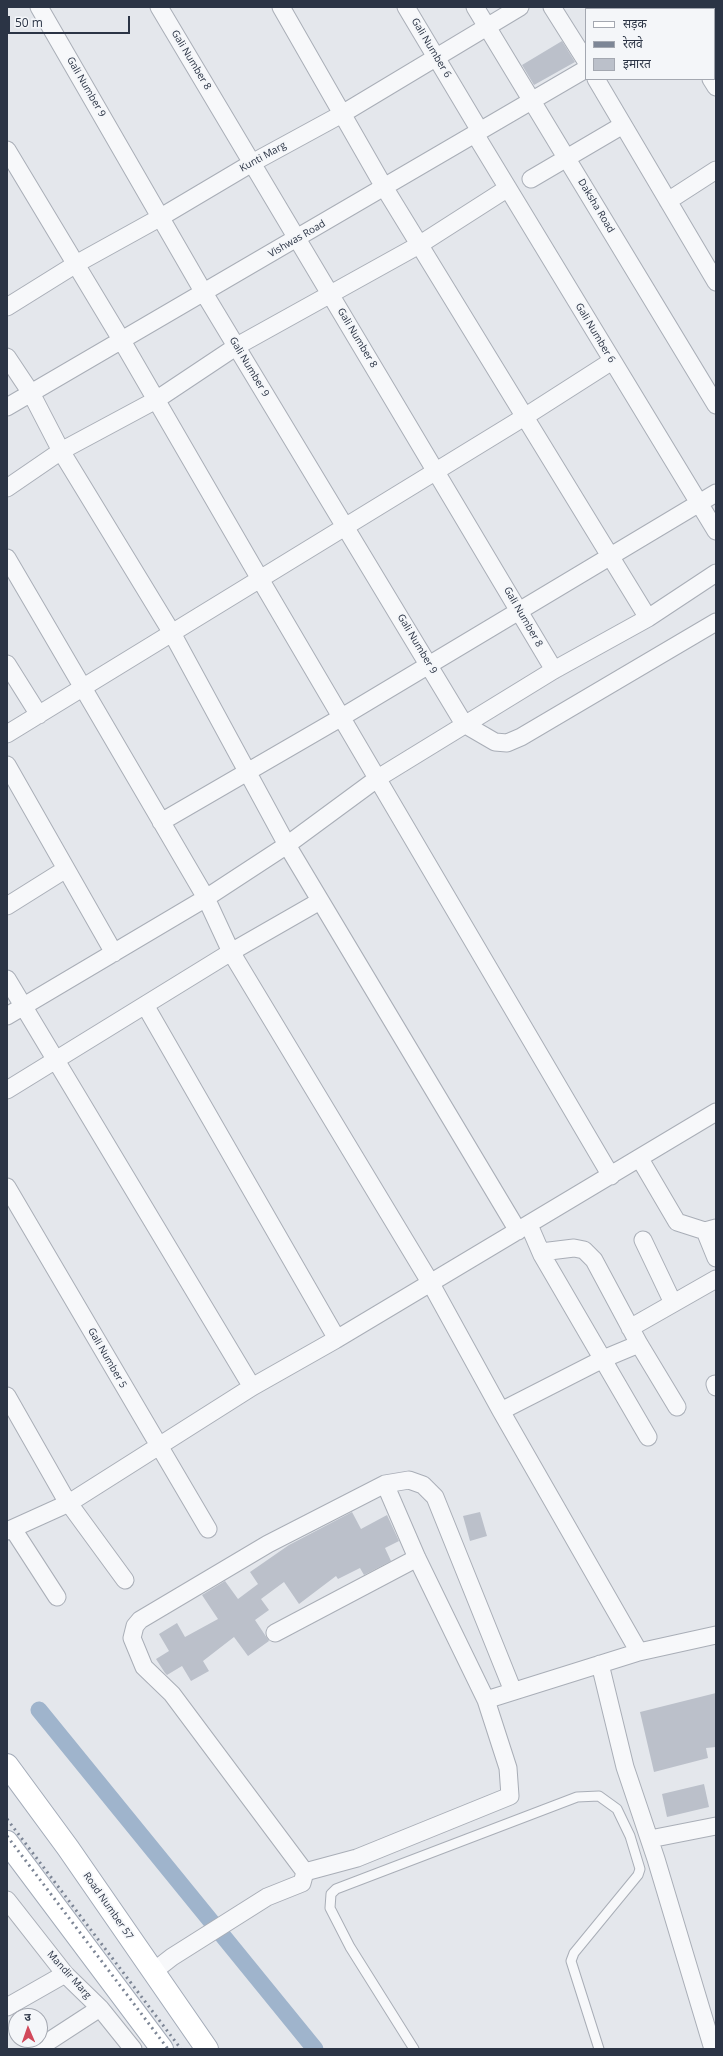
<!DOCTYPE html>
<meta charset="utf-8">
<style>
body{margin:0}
#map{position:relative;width:723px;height:2056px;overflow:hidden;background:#e4e7ec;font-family:"Open Sans","Noto Sans Devanagari",sans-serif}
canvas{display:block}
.frame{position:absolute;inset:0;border:8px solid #2b3445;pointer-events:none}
.legend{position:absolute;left:585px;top:8px;width:130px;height:72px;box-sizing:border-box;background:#f4f6f9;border:1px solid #a4a8b1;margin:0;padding:5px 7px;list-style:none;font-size:12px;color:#2b3445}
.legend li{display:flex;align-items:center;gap:8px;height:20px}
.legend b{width:20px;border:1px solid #a4a8b1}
.north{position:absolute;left:8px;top:2008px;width:40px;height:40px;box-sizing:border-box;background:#f4f6f9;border:1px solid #a4a8b1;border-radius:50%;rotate:358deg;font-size:11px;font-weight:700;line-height:16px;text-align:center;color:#2b3445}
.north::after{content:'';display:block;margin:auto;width:14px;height:18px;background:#d1495b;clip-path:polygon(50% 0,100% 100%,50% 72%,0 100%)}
.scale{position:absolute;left:8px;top:16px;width:122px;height:18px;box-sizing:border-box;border:2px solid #2b3445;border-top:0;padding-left:5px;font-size:12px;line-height:14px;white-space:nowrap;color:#2b3445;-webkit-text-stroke:3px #f4f6f9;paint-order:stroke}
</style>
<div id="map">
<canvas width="723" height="2056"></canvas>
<div class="frame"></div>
<ul class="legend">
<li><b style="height:5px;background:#fff"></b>सड़क</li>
<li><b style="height:5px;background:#7d8696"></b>रेलवे</li>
<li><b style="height:11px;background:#bbc0ca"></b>इमारत</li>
</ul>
<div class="north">उ</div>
<div class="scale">50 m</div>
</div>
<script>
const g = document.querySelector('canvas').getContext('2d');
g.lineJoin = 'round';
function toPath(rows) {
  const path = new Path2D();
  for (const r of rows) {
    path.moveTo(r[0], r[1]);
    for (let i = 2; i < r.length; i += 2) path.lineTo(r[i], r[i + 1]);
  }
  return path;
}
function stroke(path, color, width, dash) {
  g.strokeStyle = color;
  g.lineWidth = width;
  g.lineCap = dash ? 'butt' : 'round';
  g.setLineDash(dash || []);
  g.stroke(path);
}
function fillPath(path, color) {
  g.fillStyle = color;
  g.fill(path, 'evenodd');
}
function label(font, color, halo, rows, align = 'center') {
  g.font = font + ' "Open Sans",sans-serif';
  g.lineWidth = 3.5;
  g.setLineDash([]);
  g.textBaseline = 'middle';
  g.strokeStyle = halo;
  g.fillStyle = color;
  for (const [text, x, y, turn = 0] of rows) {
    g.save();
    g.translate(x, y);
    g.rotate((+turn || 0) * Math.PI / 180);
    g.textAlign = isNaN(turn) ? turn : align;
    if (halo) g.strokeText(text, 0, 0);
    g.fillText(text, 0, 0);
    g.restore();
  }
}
const canal = toPath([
 [39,1710,315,2049]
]);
const building = toPath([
 [562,41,575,62,534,85,522,65],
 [352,1512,361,1529,387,1515,399,1541,385,1548,391,1561,364,1575,360,1568,338,1579,336,1576,299,1604,284,1582,261,1599,269,1610,255,1620,269,1641,248,1656,234,1637,203,1661,209,1671,191,1681,182,1666,167,1675,165,1673,156,1659,169,1651,159,1634,177,1623,185,1637,218,1619,202,1595,225,1581,238,1599,258,1584,250,1572,289,1545],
 [480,1512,487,1536,470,1541,463,1516],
 [716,1693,716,1747,706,1748,708,1758,654,1772,640,1712],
 [704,1784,709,1807,667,1817,662,1794]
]);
const service = toPath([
 [414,2049,350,1947,330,1908,331,1894,336,1889,577,1797,599,1796,617,1809,630,1836,640,1869,638,1875,574,1953,571,1961,599,2049]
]);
const minor = toPath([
 [39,7,204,293,464,724,495,742,507,743,521,737,716,622],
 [159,7,554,670],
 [281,7,384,187,648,618],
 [406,7,480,131],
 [475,7,716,405],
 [552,7,586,61],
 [667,7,669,9],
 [690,9,694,7],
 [596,79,716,282],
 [711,79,716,87],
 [475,134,716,531],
 [7,150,122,341,260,579,611,1176],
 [531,179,623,125],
 [668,201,716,170],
 [7,307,76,264,161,217,252,163,342,114,520,7],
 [7,357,31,393,61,451,172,633,287,845,518,1231],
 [7,407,586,69],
 [7,488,61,451,156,400,237,346,419,245,508,188],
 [7,558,206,898,231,952,430,1282,501,1411,639,1652],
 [7,664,39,715],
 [7,734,526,416,612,361],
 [7,765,114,953],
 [161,822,342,717,716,493],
 [7,906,66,869],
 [7,979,252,1387],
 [145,1005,337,1339],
 [7,1016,206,898,287,845,378,778,554,670,648,618,716,573],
 [7,1090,231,952,320,901],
 [640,1159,677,1222,705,1231,716,1228],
 [7,1187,208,1529],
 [529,1225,542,1255,648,1437],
 [705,1231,716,1258],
 [643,1240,673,1303],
 [541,1252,574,1248,584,1250,594,1260,639,1344,677,1407],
 [630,1328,716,1279],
 [715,1384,716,1387],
 [7,1396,65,1498,125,1580],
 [501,1411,603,1359,639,1344],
 [385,1484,417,1558,486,1700,508,1768,510,1796,357,1858,305,1872,172,1694,144,1667,132,1638,135,1626,140,1620,268,1544,385,1484,409,1480,423,1485,435,1497,513,1691],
 [13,1529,57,1597],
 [7,1531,69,1503,252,1387,335,1340,716,1112],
 [275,1633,417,1558],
 [600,1664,625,1767,656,1859,713,2049],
 [486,1700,639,1652,716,1635],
 [650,1839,716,1826],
 [7,1900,65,1974,100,2008,133,2049],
 [154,1971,172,1957,267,1897,302,1883,305,1872],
 [7,2007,65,1974],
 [37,2049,100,2008]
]);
const primary = toPath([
 [7,1765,68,1848,207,2049],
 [7,1842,162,2049]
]);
const rail = toPath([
 [7,1819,181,2049],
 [7,1836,168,2049]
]);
const streetNames = [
 ["Gali Number 6",431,48,59],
 ["Gali Number 8",191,60,59],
 ["Gali Number 9",86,87,60],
 ["Kunti Marg",263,157,-29],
 ["Daksha Road",596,206,59],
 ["Vishwas Road",297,239,-30],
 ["Gali Number 6",595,333,59],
 ["Gali Number 8",357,338,59],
 ["Gali Number 9",249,367,59],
 ["Gali Number 8",523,617,60],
 ["Gali Number 9",417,644,59],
 ["Gali Number 5",107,1358,60],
 ["Road Number 57",108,1906,55],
 ["Mandir Marg",69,1975,48]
];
stroke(canal, '#9fb4cc', 17);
fillPath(building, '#bbc0ca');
stroke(service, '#a9aeb7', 11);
stroke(minor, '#a9aeb7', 19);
stroke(primary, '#a3abb8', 24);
stroke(service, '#f7f8fa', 9);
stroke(minor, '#f7f8fa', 17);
stroke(primary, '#fff', 22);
stroke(rail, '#7d8696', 3, [2, 4]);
label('10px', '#2b3445', '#f4f6f9', streetNames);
</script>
